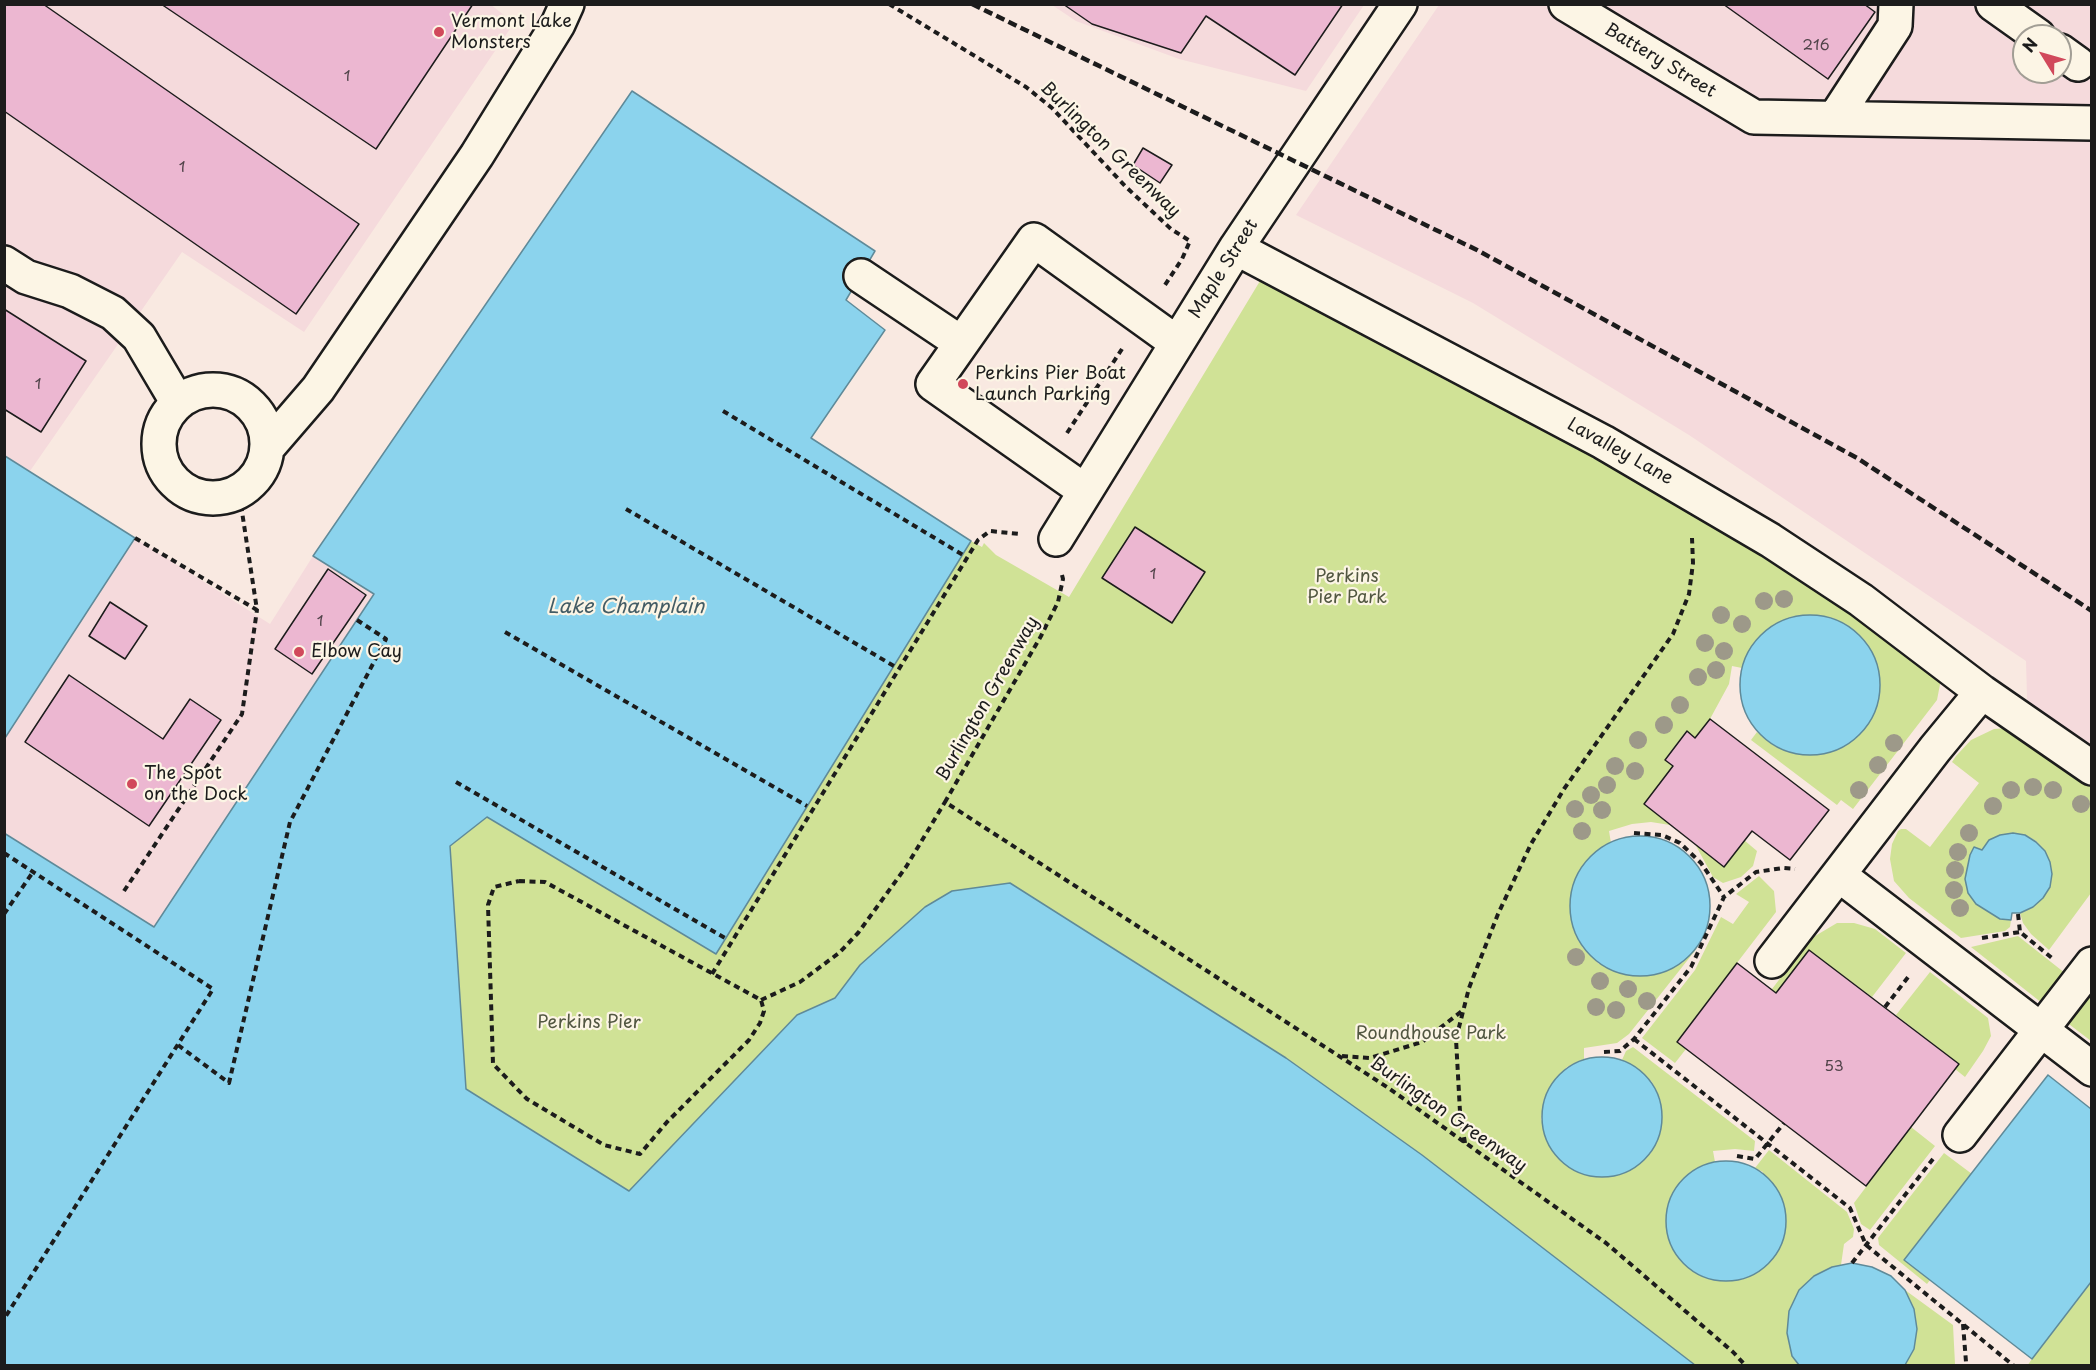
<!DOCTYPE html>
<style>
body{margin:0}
#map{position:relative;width:2096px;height:1370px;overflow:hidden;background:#f9e9e1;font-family:"Playpen Sans",sans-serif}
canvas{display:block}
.frame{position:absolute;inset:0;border:6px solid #1c1c1c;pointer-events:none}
.north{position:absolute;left:2012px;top:24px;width:60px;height:60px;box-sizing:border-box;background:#fcf5e5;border:2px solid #a29e95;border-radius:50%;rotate:307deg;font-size:16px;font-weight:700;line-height:24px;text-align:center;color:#1c1c1c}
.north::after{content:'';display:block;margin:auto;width:21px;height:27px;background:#d1495b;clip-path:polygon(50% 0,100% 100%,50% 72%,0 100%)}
</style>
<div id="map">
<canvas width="2096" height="1370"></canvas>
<div class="frame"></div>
<div class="north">N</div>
</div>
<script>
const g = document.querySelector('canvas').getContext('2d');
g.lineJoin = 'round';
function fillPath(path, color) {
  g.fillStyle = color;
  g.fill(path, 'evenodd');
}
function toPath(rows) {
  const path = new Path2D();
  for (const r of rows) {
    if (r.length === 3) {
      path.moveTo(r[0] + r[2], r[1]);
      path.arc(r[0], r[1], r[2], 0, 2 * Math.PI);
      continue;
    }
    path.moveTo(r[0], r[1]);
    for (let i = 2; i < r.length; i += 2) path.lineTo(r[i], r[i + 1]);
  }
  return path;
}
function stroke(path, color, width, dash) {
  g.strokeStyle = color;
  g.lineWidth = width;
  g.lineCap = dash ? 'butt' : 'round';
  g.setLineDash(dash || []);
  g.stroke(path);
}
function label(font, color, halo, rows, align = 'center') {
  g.font = font + ' "Playpen Sans",sans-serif';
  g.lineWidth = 4.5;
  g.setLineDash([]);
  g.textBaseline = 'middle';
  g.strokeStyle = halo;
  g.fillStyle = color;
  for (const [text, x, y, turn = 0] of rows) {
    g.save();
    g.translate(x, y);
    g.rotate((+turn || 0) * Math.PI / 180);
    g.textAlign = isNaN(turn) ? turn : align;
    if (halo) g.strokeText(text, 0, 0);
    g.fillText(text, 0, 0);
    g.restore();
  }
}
const built = toPath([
 [490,4,514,23,304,332,182,252,30,471,5,456,5,5],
 [1052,5,1364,5,1306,91,1179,59,1076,21],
 [1439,5,2091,5,2091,778,2028,734,2026,661,1689,435,1473,303,1296,215],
 [2024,36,2060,36,2060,72,2024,72],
 [135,538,270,624,313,556,374,593,154,928,5,833,4,738]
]);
const green = toPath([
 [1260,281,1697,505,1788,574,1800,563,1942,674,1937,700,1853,809,1841,800,1837,805,1751,740,1757,732,1776,747,1835,619,1813,615,1791,617,1755,641,1742,668,1732,666,1729,684,1710,719,1695,738,1686,731,1665,759,1673,766,1644,804,1670,825,1651,822,1632,824,1609,831,1611,843,1600,848,1573,929,1583,948,1599,964,1682,963,1698,947,1629,1034,1617,1043,1584,1048,1584,1059,1567,1067,1554,1081,1544,1099,1541,1120,1650,1154,1659,1137,1662,1118,1660,1099,1652,1082,1639,1069,1622,1060,1626,1051,1633,1047,1755,1141,1754,1151,1735,1149,1713,1151,1715,1162,1709,1163,1682,1262,1699,1275,1719,1281,1740,1280,1759,1272,1763,1172,1755,1168,1769,1150,1847,1212,1854,1229,1853,1237,1844,1244,1841,1265,1832,1267,1792,1356,1799,1365,1695,1365,1422,1155,1286,1058,1010,883,860,965,835,998,797,1015,629,1191,466,1089,450,846,487,817,716,954,971,541,982,547,984,543,996,555,1069,597],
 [2008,728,2091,778,2091,893,2049,950,2031,934,2023,923,2020,913,2034,907,2045,851,2036,841,2025,835,1982,850,1974,847,2000,919,2011,920,2010,927,2005,931,1961,938,1909,898,1894,881,1890,859,1892,844,1898,831,1901,829,1906,829,1930,847,1979,783,1952,762,1956,756,1971,740,1994,729],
 [1744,840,1757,851,1753,866,1741,877,1723,883,1713,877,1695,844,1724,867],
 [1759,876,1774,891,1776,912,1677,1041,1686,1049,1675,1063,1642,1038,1695,970,1721,917,1733,924,1749,902,1736,894],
 [1837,923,1854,923,1875,929,1906,953,1872,997,1809,950,1776,993,1772,989,1810,939],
 [2018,936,2070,977,2047,1007,1971,947],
 [1930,972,1988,1018,1991,1036,1983,1051,1965,1077,1955,1069,1959,1064,1896,1015],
 [2085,989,2091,994,2091,1041,2061,1018],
 [1911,1127,1935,1146,1870,1230,1861,1224,1854,1203],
 [1944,1153,1972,1174,1905,1260,1930,1280,1927,1284,1879,1245,1878,1238],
 [2091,1282,2091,1365,2027,1366,2032,1359],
 [1905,1290,1953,1325,1955,1364,1905,1365,1914,1349,1914,1309]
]);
const water = toPath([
 [632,91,875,251,846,300,885,330,811,438,971,541,716,954,487,817,450,846,466,1089,629,1191,797,1015,835,998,860,965,925,907,952,891,1010,883,1286,1058,1422,1155,1695,1365,5,1365,4,833,154,927,374,594,313,556,632,91],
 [5,456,135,538,5,738,5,456],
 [1810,685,70],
 [2013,833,2025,835,2036,842,2045,851,2050,862,2052,874,2050,887,2043,898,2033,907,2020,913,2012,913,2011,920,2000,919,1976,904,1968,893,1965,879,1970,855,1974,847,1982,850,1989,840,2000,835,2013,833],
 [1640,906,70],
 [1602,1117,60],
 [2048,1075,2091,1109,2091,1282,2032,1359,1904,1260,2048,1075],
 [1726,1221,60],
 [1852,1263,1872,1267,1891,1276,1905,1290,1914,1309,1917,1329,1914,1349,1905,1365,1799,1365,1792,1356,1787,1333,1789,1311,1799,1290,1814,1276,1832,1267,1852,1263]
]);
const building = toPath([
 [4,4,43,4,359,224,296,314,4,111,4,4],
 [161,4,473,4,376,149,161,4],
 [1063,4,1343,4,1295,75,1206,16,1181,53,1092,24,1063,4],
 [1723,4,1864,4,1875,12,1828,79,1723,4],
 [1143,148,1172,165,1160,183,1133,165,1143,148],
 [4,309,86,361,41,432,4,409,4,309],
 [1135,527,1205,572,1172,623,1102,578,1135,527],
 [328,569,366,595,312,674,275,649,328,569],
 [110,602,147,626,125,659,89,636,110,602],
 [69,675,163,739,190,699,221,720,149,826,25,742,69,675],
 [1710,719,1829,810,1790,860,1752,831,1724,867,1644,804,1673,766,1665,760,1687,731,1695,738,1710,719],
 [1809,950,1959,1064,1866,1186,1677,1042,1737,963,1776,993,1809,950]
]);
const path = toPath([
 [889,4,1026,87,1052,108,1126,187,1171,229,1190,241,1182,259,1163,288],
 [723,411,963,555],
 [1067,433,1122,349],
 [626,509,894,666],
 [135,538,257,610,239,492,240,471],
 [1062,575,1063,579,1058,602,1041,636,945,802,1387,1087,1606,1243,1733,1352,1746,1366],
 [505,632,807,806],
 [456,782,725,938],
 [1634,833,1662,835,1680,843,1701,863,1724,897],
 [4,853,213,989,4,1319],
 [519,881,545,882,761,1000,764,1011,760,1023,749,1040,667,1122,640,1154,604,1145,527,1099,493,1064,488,905,494,887,519,881],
 [124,891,242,714,257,610],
 [4,914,33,872],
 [2018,914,2020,932,2052,958],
 [1982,938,2020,932],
 [712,974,978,540,990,531,1020,534],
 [761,1000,800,982,839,953,858,933,906,867,945,802],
 [1885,1007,1909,976],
 [1634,1039,1850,1208,1866,1245,2014,1366],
 [178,1045,229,1083,290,822,386,639,357,620],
 [1604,1052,1620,1051,1634,1039,1691,967,1724,897,1756,872,1783,868,1795,869],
 [1342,1056,1370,1058,1422,1042,1462,1011],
 [1465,1143,1460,1112,1456,1039,1469,988,1498,914,1531,844,1564,789,1673,634,1689,594,1693,563,1692,538],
 [1737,1156,1755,1159,1784,1123],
 [1852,1263,1933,1159],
 [1963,1324,1966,1362]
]);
const minor = toPath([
 [1566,4,1754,117,2092,123],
 [1993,4,2038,36],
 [2060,51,2078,64],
 [1835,118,1895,26,1896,4],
 [1236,248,1603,442,1770,540,1861,600,1982,692,2092,768],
 [4,263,26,277,70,291,113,313,139,337,178,403],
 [861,276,961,343],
 [213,444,54],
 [268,447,318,389,477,155,558,24,567,4],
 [1085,491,933,384,1034,240,1177,343],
 [1056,539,1236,248,1400,4],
 [1839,875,2092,1069],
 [1772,961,1935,749,1982,692],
 [1960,1135,2092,964]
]);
const rail = toPath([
 [972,4,1477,250,1857,458,2092,611]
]);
const trees = [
 [1784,599],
 [1764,601],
 [1721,615],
 [1742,624],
 [1705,643],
 [1724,651],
 [1716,670],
 [1698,677],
 [1680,705],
 [1664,725],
 [1638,740],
 [1894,743],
 [1878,765],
 [1615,766],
 [1635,771],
 [1607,785],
 [2033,787],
 [1859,790],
 [2011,790],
 [2053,790],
 [1591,795],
 [2081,804],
 [1993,806],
 [1575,809],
 [1602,810],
 [1582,831],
 [1969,833],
 [1958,852],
 [1955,870],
 [1954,890],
 [1960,908],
 [1576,957],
 [1600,981],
 [1628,989],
 [1647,1001],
 [1596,1007],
 [1616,1010]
];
const markers = [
 [439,32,6,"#d1495b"],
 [963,384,6,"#d1495b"],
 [299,652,6,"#d1495b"],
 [132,784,6,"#d1495b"]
];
const numberNames = [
 ["216",1816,46],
 ["1",347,77],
 ["1",182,168],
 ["1",38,385],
 ["1",1153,575],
 ["1",320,622],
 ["53",1834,1067]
];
const poiNames = [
 ["Vermont Lake",451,22],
 ["Monsters",451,43],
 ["Perkins Pier Boat",975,374],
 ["Launch Parking",975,395],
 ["Elbow Cay",311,652],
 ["The Spot",144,774],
 ["on the Dock",144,795]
];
const streetNames = [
 ["Battery Street",1660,61,31],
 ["Burlington Greenway",1110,150,44],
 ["Maple Street",1224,269,-58],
 ["Lavalley Lane",1620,452,29],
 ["Burlington Greenway",988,699,-60],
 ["Burlington Greenway",1448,1115,35]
];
const parkNames = [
 ["Perkins",1347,577],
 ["Pier Park",1347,598],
 ["Perkins Pier",589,1023],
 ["Roundhouse Park",1431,1034]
];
const waterNames = [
 ["Lake Champlain",626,607]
];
fillPath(built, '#f5dadc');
fillPath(green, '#d0e296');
fillPath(water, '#8bd3ed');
stroke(water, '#5f8a99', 1.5);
fillPath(building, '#ecb7d1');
stroke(building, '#1c1c1c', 1.5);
stroke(minor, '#1c1c1c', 38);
stroke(path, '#1c1c1c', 4, [6, 4.5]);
stroke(minor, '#fcf5e5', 33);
stroke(rail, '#1c1c1c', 4.5, [9, 4.5]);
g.fillStyle = '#9d9989';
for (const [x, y] of trees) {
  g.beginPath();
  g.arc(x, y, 9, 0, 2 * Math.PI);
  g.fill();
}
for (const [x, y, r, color] of markers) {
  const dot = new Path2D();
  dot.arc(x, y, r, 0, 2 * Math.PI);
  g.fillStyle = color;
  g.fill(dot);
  stroke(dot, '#fcf5e5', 2);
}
label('15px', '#504349', null, numberNames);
label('18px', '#1c1c1c', '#fcf5e5', poiNames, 'left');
label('18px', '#1c1c1c', '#fcf5e5', streetNames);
label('18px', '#525741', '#fcf5e5', parkNames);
label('italic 20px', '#435c65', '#fcf5e5', waterNames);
</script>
